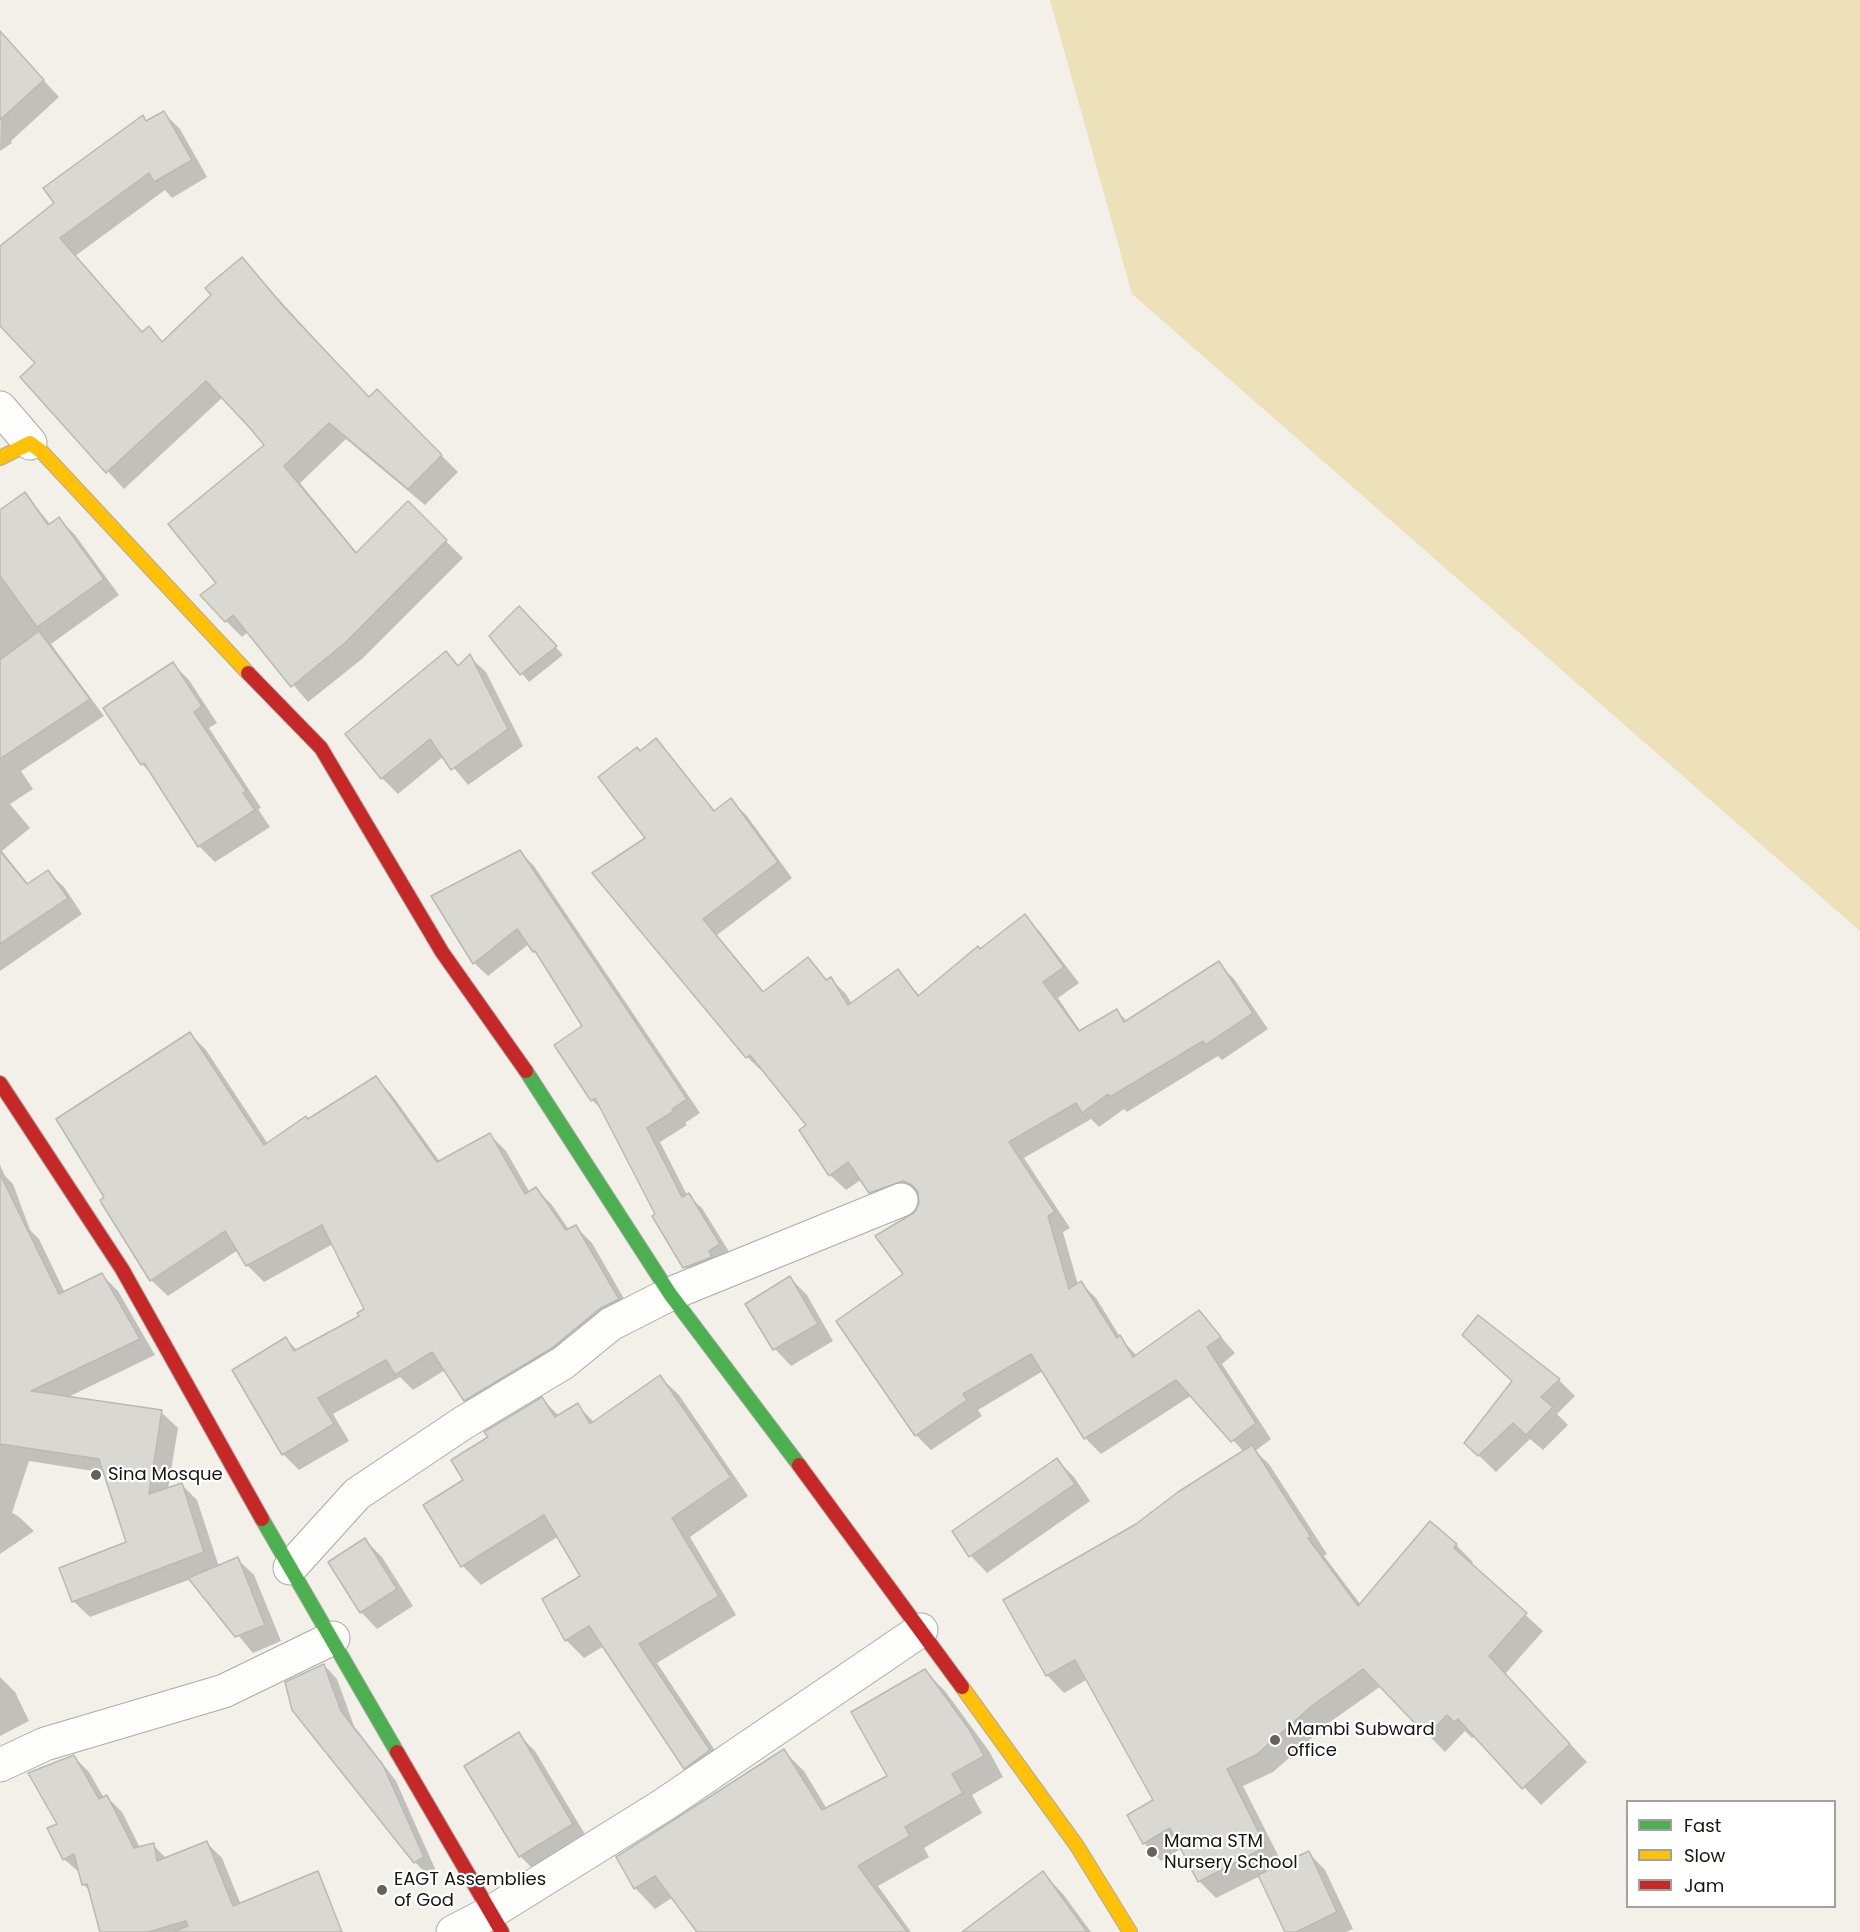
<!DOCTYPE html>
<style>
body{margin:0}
#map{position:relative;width:1860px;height:1932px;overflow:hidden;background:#f2f0e9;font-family:Poppins,sans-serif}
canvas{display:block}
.legend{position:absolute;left:1626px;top:1800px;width:210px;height:108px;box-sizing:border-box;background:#fff;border:2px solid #a2a19f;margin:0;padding:8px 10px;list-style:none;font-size:18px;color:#161510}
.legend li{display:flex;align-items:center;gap:12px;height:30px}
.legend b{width:30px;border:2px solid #a2a19f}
</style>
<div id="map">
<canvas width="1860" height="1932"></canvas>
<ul class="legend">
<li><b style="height:8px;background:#4caf50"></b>Fast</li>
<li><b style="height:8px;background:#ffc107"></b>Slow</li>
<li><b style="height:8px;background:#c62828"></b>Jam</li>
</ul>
</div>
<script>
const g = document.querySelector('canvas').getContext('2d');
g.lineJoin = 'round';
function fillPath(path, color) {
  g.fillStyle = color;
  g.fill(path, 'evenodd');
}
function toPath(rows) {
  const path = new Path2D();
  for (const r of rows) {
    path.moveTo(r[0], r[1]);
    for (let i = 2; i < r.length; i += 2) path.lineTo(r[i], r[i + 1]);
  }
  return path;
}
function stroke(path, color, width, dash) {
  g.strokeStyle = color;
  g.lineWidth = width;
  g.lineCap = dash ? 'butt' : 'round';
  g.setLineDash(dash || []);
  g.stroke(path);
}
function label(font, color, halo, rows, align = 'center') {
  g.font = font + ' Poppins,sans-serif';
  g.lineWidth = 4.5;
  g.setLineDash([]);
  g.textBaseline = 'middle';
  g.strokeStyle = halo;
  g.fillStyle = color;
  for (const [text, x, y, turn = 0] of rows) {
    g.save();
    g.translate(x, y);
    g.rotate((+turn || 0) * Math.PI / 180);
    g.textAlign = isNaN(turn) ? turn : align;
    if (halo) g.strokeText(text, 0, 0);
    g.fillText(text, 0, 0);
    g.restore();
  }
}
const green = toPath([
 [1050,0,1860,0,1860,931,1132,294]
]);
const shadow = toPath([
 [2,35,59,97,11,141,12,143,0,151],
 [164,113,180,129,207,177,172,198,165,190,75,256,143,333,149,328,163,343,213,295,242,259,370,399,377,391,458,472,425,505,346,439,300,483,358,554,408,503,463,558,362,659,308,702,248,632,242,637,226,621,218,583,266,445,223,397,124,489,22,377,37,363,0,324,0,248,56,203,143,117,148,122],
 [25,494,51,525,59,519,75,535,119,595,51,644,104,716,21,771,33,789,10,804,30,828,2,851,29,885,48,872,64,887,82,914,0,971,0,512],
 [519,608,563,655,529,682,491,636],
 [446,653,460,667,470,657,486,672,523,746,468,785,444,756,398,794,382,778],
 [173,664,189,680,217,723,209,728,261,808,258,809,270,827,215,862,199,846,153,775,142,764],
 [656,740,716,812,731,800,747,816,792,878,717,935,765,993,808,959,828,981,831,979,846,994,852,1004,898,971,920,996,1025,916,1040,932,1079,983,1058,998,1081,1032,1117,1011,1128,1022,1218,963,1234,979,1268,1029,1222,1060,1218,1056,1127,1112,1124,1109,1099,1127,1091,1119,1024,1158,1070,1228,1063,1232,1078,1285,1081,1283,1096,1298,1122,1340,1137,1356,1199,1312,1235,1353,1222,1364,1271,1439,1255,1451,1269,1464,1327,1554,1324,1556,1361,1605,1456,1545,1473,1562,1471,1565,1543,1631,1505,1674,1587,1762,1541,1805,1475,1735,1472,1738,1465,1731,1445,1752,1381,1686,1330,1722,1273,1772,1243,1786,1283,1865,1309,1853,1325,1870,1353,1929,1346,1932,1287,1932,1260,1876,1216,1898,1199,1881,1182,1848,1161,1861,1144,1843,1155,1800,1088,1679,1064,1693,1047,1675,1136,1526,1244,1452,1192,1395,1101,1454,1085,1438,1043,1371,978,1410,982,1416,931,1450,916,1435,905,1274,920,1196,886,1208,862,1179,846,1190,830,1175,808,1125,765,1071,763,1072,747,1057,648,838,640,753],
 [520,852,534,866,700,1113,685,1123,687,1125,660,1142,687,1195,702,1208,733,1258,698,1281,685,1267,603,1111,592,1100,584,1027,544,962,529,944,488,976,474,963],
 [190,1034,206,1050,268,1144,376,1078,392,1095,440,1162,490,1135,506,1151,530,1193,536,1189,552,1205,569,1230,576,1227,592,1243,634,1316,481,1416,465,1400,445,1370,413,1390,400,1377,333,1414,349,1441,299,1470,283,1454,286,1339,298,1351,361,1317,366,1309,333,1244,264,1282,247,1265,238,1250,168,1296,151,1280,106,1198],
 [0,1165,5,1176,13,1184,30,1230,39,1239,65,1293,102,1275,118,1291,155,1355,66,1398,161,1412,178,1428,168,1489,181,1484,197,1500,219,1567,237,1559,254,1575,281,1641,253,1653,191,1579,90,1617,73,1601,128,1543,106,1473,29,1461,12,1513,18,1516,34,1531,0,1554],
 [790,1278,807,1295,833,1341,791,1366,775,1349,747,1304],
 [660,1377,679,1395,748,1496,690,1537,736,1615,657,1663,728,1770,703,1786,685,1768,604,1646,584,1658,566,1640,582,1577,559,1536,481,1585,463,1566,425,1506,465,1481,490,1438,542,1399,559,1416,577,1405,595,1423],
 [1559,1380,1575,1396,1557,1414,1568,1425,1543,1450,1530,1439,1496,1472,1466,1443,1513,1381],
 [1057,1460,1074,1477,1090,1501,987,1573,971,1556,954,1531],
 [365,1540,382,1557,413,1606,377,1629,361,1612],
 [324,1665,337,1679,354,1726,396,1781,436,1871,428,1876,415,1862,286,1683],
 [925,1671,945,1691,989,1751,1003,1777,972,1795,982,1813,924,1848,929,1857,878,1886,911,1932,699,1932,673,1897,655,1909,635,1888,618,1857,784,1751,804,1771,827,1809,889,1777],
 [0,1677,15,1692,29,1721,0,1736],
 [518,1734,535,1751,589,1841,537,1873,520,1856],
 [74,1757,89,1772,104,1798,107,1797,122,1812,140,1848,153,1845,167,1859,207,1843,222,1858,241,1905,308,1932,103,1932,91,1892,83,1884,81,1874,64,1859,59,1824],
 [1043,1873,1063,1894,1091,1932,964,1932]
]);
const building = toPath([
 [0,31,44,80,0,120,0,31],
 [164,111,192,160,154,182,149,173,60,238,142,332,149,326,162,342,211,295,205,288,242,257,284,307,369,397,377,389,442,455,408,489,329,423,284,466,356,553,408,501,447,540,345,643,291,687,233,615,225,622,200,595,216,583,168,524,264,445,249,427,206,381,106,473,20,377,35,363,0,326,0,246,54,203,43,188,143,115,146,121,164,111],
 [25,492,48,525,59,517,104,579,37,627,0,576,0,510,25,492],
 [519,606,557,646,520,675,489,636,519,606],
 [39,631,90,699,0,759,0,660,39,631],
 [446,651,458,666,470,654,508,729,451,770,430,739,381,779,345,734,446,651],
 [173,662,202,706,194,712,246,791,243,793,255,810,198,847,144,763,141,765,103,708,173,662],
 [656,738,714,811,731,798,778,862,703,919,763,992,808,957,826,980,831,977,848,1005,898,969,918,996,978,946,980,949,1025,914,1064,967,1043,982,1079,1031,1117,1009,1124,1022,1219,961,1253,1013,1205,1045,1203,1041,1110,1097,1108,1094,1082,1113,1076,1103,1009,1142,1055,1212,1048,1216,1069,1289,1081,1281,1117,1338,1120,1335,1133,1357,1199,1310,1221,1337,1207,1347,1256,1423,1231,1442,1176,1380,1084,1439,1031,1354,963,1394,967,1400,915,1436,836,1321,903,1274,875,1236,915,1212,919,1203,918,1192,912,1185,903,1181,869,1193,848,1162,829,1176,799,1130,806,1125,750,1055,746,1058,592,873,645,838,598,777,637,747,640,751,656,738],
 [520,850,687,1099,672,1109,674,1111,647,1128,682,1197,689,1193,720,1244,709,1251,712,1257,683,1268,652,1216,655,1214,595,1098,591,1101,554,1045,582,1026,535,951,533,952,517,929,473,964,431,896,520,850],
 [0,851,27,884,48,870,68,898,0,944,0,851],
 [190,1032,264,1145,306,1116,308,1119,376,1076,437,1162,490,1133,525,1194,536,1187,566,1230,576,1225,619,1299,599,1309,552,1348,464,1401,432,1352,395,1375,386,1360,318,1398,334,1424,282,1455,232,1370,286,1337,294,1351,359,1316,357,1313,364,1309,322,1225,246,1266,225,1231,150,1281,102,1204,100,1200,104,1197,56,1119,190,1032],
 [0,1174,59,1294,102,1273,140,1339,31,1391,162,1410,149,1494,182,1483,204,1552,72,1602,59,1568,126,1542,99,1459,0,1444,0,1174],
 [790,1276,818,1324,773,1350,745,1304,790,1276],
 [1478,1315,1560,1379,1541,1397,1553,1407,1526,1435,1513,1423,1478,1456,1464,1443,1512,1381,1462,1335,1478,1315],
 [660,1375,731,1477,672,1518,719,1596,639,1644,710,1750,684,1769,589,1626,565,1641,542,1599,580,1576,544,1515,461,1567,423,1505,463,1480,451,1460,488,1437,484,1432,542,1397,555,1417,578,1403,590,1424,660,1375],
 [1252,1445,1311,1537,1308,1538,1358,1606,1430,1521,1457,1544,1454,1548,1527,1613,1489,1656,1570,1744,1522,1789,1458,1719,1454,1722,1447,1715,1427,1736,1363,1669,1313,1705,1256,1755,1227,1769,1266,1847,1198,1882,1170,1828,1143,1844,1127,1815,1153,1800,1075,1660,1046,1676,1003,1600,1136,1524,1178,1492,1252,1445],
 [1057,1458,1075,1484,969,1557,952,1531,1057,1458],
 [365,1538,397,1589,360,1613,328,1562,365,1538],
 [238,1557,265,1625,235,1637,188,1578,238,1557],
 [324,1664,341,1711,383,1765,424,1857,414,1863,292,1710,285,1682,324,1664],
 [925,1669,969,1729,984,1756,952,1774,963,1793,905,1827,910,1836,858,1866,907,1932,697,1932,655,1876,634,1889,616,1857,784,1749,822,1810,887,1776,851,1712,925,1669],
 [519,1732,573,1824,519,1857,464,1766,519,1732],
 [74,1755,99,1799,107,1795,134,1848,154,1843,157,1861,207,1841,233,1906,318,1871,342,1932,173,1932,188,1926,186,1921,148,1932,100,1932,87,1884,82,1885,74,1854,63,1860,47,1828,57,1824,28,1773,74,1755],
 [1309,1851,1337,1912,1296,1932,1285,1932,1258,1875,1309,1851],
 [1043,1871,1087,1932,962,1932,1043,1871]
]);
const street = toPath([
 [0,408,30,443],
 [290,1568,357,1494,463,1423,563,1363,611,1324,670,1294,901,1200],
 [0,1765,45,1744,224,1691,333,1638],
 [453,1932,490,1913,665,1804,921,1630]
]);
const fast = toPath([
 [526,1071,670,1294,799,1465],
 [262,1519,397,1752]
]);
const slow = toPath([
 [0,458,30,443,42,452,248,673],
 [962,1687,1077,1846,1130,1932]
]);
const jam = toPath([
 [248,673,321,748,442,952,526,1071],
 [0,1083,122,1269,262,1519],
 [799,1465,962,1687],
 [397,1752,502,1932]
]);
const markers = [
 [96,1475,6,"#63625c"],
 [1275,1740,6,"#63625c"],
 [1152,1852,6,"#63625c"],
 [382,1890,6,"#63625c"]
];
const poiNames = [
 ["Sina Mosque",108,1475],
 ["Mambi Subward",1287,1730],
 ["office",1287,1751],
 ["Mama STM",1164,1842],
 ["Nursery School",1164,1863],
 ["EAGT Assemblies",394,1880],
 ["of God",394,1901]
];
fillPath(green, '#ede1b9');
fillPath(shadow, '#0003');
fillPath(building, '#dad8d3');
stroke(building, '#bab9b4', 1.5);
stroke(street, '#adaba6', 35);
stroke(fast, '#adaba6', 16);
stroke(slow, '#adaba6', 16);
stroke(jam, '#adaba6', 16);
stroke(street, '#fdfdfc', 33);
stroke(fast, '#4caf50', 14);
stroke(slow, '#ffc107', 14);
stroke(jam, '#c62828', 14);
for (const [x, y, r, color] of markers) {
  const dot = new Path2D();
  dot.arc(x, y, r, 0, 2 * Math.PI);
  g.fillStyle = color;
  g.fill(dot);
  stroke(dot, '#fff', 2);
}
label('18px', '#161510', '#fff', poiNames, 'left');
</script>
